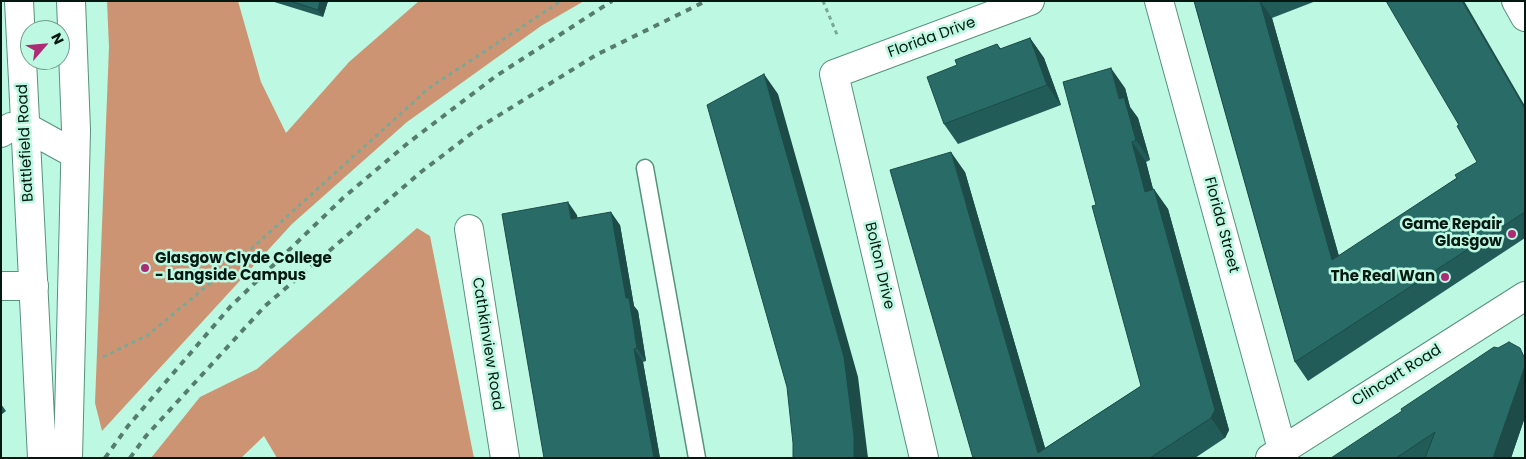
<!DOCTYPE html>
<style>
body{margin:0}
#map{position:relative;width:1526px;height:459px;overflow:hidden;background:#bcf8e2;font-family:Poppins,sans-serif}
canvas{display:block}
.frame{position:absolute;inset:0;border:2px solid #021811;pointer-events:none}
.north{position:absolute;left:20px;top:20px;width:50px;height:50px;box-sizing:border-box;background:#bcf8e2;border:1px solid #729e8e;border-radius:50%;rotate:63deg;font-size:14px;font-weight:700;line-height:20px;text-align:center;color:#021811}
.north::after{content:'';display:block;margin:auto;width:18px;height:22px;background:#ad2b75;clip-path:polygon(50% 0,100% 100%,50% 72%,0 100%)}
</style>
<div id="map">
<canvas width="1526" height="459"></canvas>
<div class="frame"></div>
<div class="north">N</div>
</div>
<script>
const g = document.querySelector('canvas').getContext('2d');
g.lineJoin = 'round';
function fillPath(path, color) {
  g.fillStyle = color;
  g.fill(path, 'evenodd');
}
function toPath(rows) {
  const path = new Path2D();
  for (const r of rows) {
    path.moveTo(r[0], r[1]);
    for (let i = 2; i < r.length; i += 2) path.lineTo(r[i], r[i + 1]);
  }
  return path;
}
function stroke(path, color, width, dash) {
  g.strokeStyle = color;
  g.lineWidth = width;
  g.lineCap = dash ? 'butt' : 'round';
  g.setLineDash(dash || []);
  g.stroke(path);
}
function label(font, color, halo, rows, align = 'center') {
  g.font = font + ' Poppins,sans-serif';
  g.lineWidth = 5;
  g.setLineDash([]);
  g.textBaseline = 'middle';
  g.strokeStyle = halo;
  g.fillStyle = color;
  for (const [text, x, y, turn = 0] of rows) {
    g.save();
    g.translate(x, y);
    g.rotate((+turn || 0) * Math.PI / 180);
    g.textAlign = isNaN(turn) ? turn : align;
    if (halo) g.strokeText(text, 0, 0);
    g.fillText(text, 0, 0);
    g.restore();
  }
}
const forest = toPath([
 [107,1,238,1,261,82,286,133,349,62,419,1,584,1,541,26,407,122,292,224,102,431,95,403,109,47],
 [417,228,430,236,474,458,277,458,264,436,241,458,151,458,200,397,257,369]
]);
const path = toPath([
 [823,1,838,37],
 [248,2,248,1],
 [103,357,148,335,251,249,429,88,561,1]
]);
const service = toPath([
 [645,168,697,458]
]);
const minor = toPath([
 [1159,1,1282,449],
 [1516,1,1525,17],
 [469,229,505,458],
 [924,458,834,74,1030,1],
 [1270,458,1525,296]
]);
const tertiary = toPath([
 [1,133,11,127,24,126],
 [1,286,34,286]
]);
const secondary = toPath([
 [19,1,42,458],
 [24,126,75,154],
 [68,458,76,130,71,1]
]);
const rail = toPath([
 [105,458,128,426,230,307,343,198,408,143,496,76,612,1],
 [130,458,146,436,265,306,421,172,480,127,596,55,706,1]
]);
const wall = toPath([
 [271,1,328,1,323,17],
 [1194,1,1316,1,1272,18,1339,256,1457,178,1477,162,1525,106,1525,238,1308,381,1295,362],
 [1030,38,1044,58,1061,105,958,144,944,124,997,44,1001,49],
 [1125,88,1130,107,1138,118,1150,160,1146,162,1153,189,1168,209,1229,430,1225,438,1195,458,973,458,965,172,1045,448,1141,386,1096,205],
 [577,215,577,218,620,225,634,306,638,311,646,361,643,362,660,458,544,458],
 [1525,355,1525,417,1511,458,1331,458],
 [1,404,6,411,1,415]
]);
const shadedWall = toPath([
 [320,1,328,1,323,17,318,10],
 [1260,1,1272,18,1345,278,1332,260],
 [1462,1,1464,1,1525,106,1525,109],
 [1030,38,1044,58,1061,105,1047,85],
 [1111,68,1125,88,1130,107,1138,118,1150,160,1136,140,1119,99],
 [764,74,778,94,858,377,868,458,854,458],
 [1132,142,1146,162,1159,212,1145,192],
 [951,152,965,172,1048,458,1038,453],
 [1154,189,1168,209,1229,430,1225,438,1211,418],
 [568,202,577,215,580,232,571,219],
 [611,212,620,225,634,306,638,311,646,361,637,348,626,298],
 [634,349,643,362,660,458,654,458],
 [1525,366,1525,417,1511,458,1493,458]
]);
const building = toPath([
 [290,1,320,1,318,10,290,1],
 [1194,1,1260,1,1332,260,1457,178,1455,175,1477,162,1457,126,1459,125,1386,1,1462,1,1525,109,1525,212,1295,362,1194,1],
 [1030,38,1047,85,944,124,927,77,957,65,955,60,997,44,1000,49,1030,38],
 [1111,68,1119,99,1124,97,1136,140,1132,142,1145,192,1154,189,1215,410,1211,418,1150,458,973,458,890,170,951,152,1038,453,1141,386,1092,206,1096,205,1063,82,1111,68],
 [764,74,844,357,854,436,854,458,793,458,793,443,787,387,707,105,764,74],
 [568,202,571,219,611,212,626,298,629,298,637,348,634,349,654,458,544,458,502,214,568,202],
 [1509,342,1520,348,1525,359,1525,366,1493,458,1425,458,1435,432,1396,458,1331,458,1402,411,1401,409,1494,347,1498,348,1509,342]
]);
const markers = [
 [1512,234,5,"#ad2b75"],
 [145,268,5,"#ad2b75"],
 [1445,277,5,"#ad2b75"]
];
const streetNames = [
 ["Florida Drive",932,38,-20],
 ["Battlefield Road",26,143,-93],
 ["Florida Street",1221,225,75],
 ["Bolton Drive",879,266,77],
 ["Cathkinview Road",487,344,81],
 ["Clincart Road",1397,376,-32]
];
const poiNames = [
 ["Game Repair",1502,225],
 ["Glasgow",1502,242],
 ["Glasgow Clyde College",155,259,"left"],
 ["- Langside Campus",155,276,"left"],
 ["The Real Wan",1435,277]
];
fillPath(forest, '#cd9474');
stroke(service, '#58917d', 19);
stroke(minor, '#58917d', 30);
stroke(tertiary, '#58917d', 30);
stroke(secondary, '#58917d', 30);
stroke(path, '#79a897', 3, [4, 4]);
stroke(service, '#fff', 16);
stroke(minor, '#fff', 28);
stroke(tertiary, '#fff', 28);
stroke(secondary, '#fff', 28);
stroke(rail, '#557c6e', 4, [6, 6]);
fillPath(wall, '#225c59');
fillPath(shadedWall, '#1c4b48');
fillPath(building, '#286b67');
stroke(building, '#1c4b48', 1);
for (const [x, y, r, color] of markers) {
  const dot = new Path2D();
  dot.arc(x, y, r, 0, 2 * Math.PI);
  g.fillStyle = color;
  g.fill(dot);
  stroke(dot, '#bcf8e2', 2);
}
label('15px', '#021811', '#bcf8e2', streetNames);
label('bold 15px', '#021811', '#bcf8e2', poiNames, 'right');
</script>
